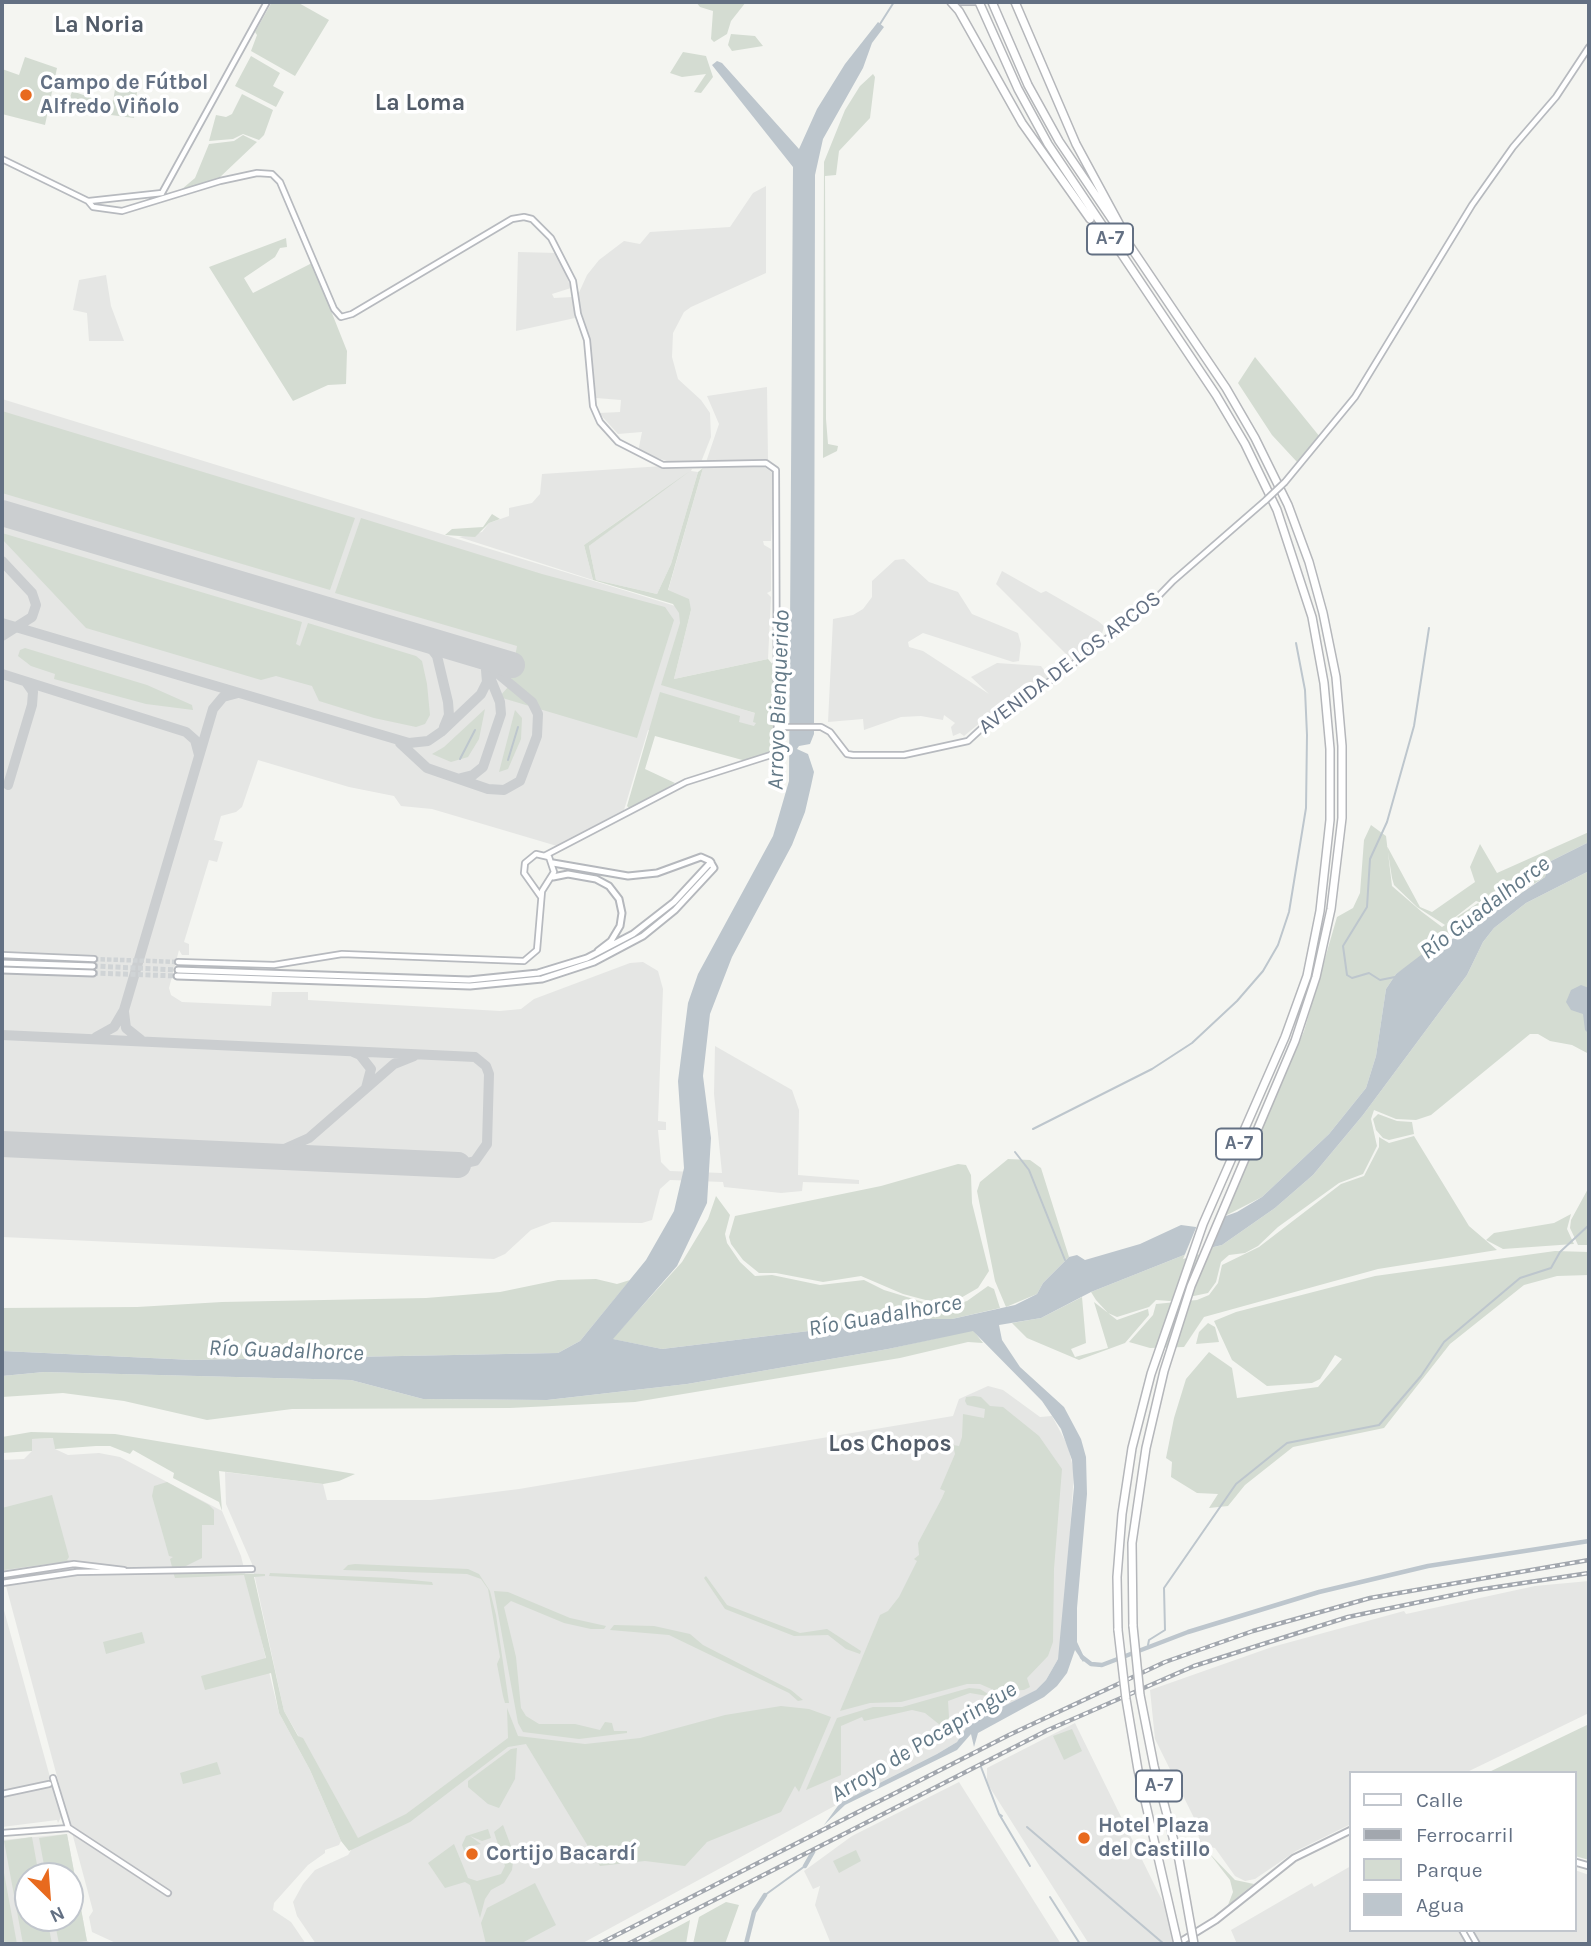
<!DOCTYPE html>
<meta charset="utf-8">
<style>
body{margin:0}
#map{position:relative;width:1591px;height:1946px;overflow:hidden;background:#f4f5f1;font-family:Karla,sans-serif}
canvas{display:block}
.frame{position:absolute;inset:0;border:4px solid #637083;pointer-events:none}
.legend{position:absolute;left:1349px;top:1771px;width:228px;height:161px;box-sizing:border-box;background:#fff;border:2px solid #c1c6cd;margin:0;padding:9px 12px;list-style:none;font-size:21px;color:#637083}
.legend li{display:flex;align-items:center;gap:14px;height:35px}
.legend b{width:35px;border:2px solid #c1c6cd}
.north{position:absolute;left:14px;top:1862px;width:70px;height:70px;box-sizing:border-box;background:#fff;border:2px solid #c1c6cd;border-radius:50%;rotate:155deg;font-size:19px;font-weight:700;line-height:28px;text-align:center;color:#637083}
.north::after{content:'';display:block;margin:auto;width:24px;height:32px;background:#e86a1e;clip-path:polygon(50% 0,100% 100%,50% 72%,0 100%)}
</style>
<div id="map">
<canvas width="1591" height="1946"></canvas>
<div class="frame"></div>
<ul class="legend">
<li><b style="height:9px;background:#fff"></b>Calle</li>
<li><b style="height:9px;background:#a2a7ae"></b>Ferrocarril</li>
<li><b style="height:19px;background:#d4dcd2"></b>Parque</li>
<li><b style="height:19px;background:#bdc6cd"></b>Agua</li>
</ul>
<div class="north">N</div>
</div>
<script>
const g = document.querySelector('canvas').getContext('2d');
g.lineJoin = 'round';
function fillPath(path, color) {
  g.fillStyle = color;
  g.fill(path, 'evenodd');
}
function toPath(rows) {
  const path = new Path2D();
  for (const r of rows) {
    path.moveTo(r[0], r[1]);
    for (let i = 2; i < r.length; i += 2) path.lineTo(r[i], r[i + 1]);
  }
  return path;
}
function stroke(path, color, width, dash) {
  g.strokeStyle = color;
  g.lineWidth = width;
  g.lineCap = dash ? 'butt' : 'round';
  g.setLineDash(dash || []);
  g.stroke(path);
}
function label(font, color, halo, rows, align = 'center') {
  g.font = font + ' Karla,sans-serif';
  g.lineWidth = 7;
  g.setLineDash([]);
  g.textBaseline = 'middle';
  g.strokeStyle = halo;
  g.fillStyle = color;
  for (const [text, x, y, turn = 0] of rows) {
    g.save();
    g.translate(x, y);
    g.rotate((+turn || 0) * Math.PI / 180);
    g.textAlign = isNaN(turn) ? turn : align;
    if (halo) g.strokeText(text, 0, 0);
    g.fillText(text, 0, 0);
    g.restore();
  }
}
const built = toPath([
 [766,186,766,273,691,307,684,312,673,333,672,357,678,379,701,400,710,413,711,437,701,462,670,462,638,452,642,432,618,434,599,413,620,412,621,400,596,398,590,340,577,297,587,275,599,260,624,241,640,244,650,232,730,227,753,193],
 [518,252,557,253,571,288,552,294,554,298,572,297,575,318,516,331],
 [106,275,111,306,124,341,89,341,87,313,73,310,79,280],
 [767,387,768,460,706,462,719,424,707,396],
 [2,399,685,609,664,684,773,719,747,759,648,730,624,810,557,846,432,809,401,806,394,796,349,787,258,760,242,807,236,812,221,816,214,840,223,842,217,862,209,860,184,942,189,944,189,955,182,955,179,950,169,988,171,995,182,1002,271,1006,272,992,308,992,308,1000,500,1011,521,1009,534,999,630,963,643,962,658,971,663,989,658,1121,666,1122,666,1130,658,1130,661,1162,670,1171,722,1173,714,1094,715,1046,792,1090,799,1110,798,1175,859,1180,859,1184,803,1182,802,1191,781,1193,724,1187,723,1182,670,1180,660,1189,652,1220,642,1223,552,1222,531,1230,505,1254,494,1259,2,1237],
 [663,466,664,469,692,469,691,471,698,472,671,564,657,594,596,580,589,546,661,491,584,545,593,580,459,537,482,532,489,523,509,516,509,508,532,503,540,494,542,474],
 [763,466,774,474,771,541,763,541,764,545,771,549,771,591,767,593,771,597,768,659,674,679,691,610,668,591,703,468],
 [904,559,929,582,958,592,972,614,1018,633,1021,644,1019,661,1013,662,923,633,908,642,909,647,923,651,989,694,971,677,997,663,1041,666,1049,677,992,713,964,736,960,733,953,736,951,727,955,723,944,715,943,720,921,716,901,717,864,730,863,719,828,722,833,619,853,615,863,609,872,597,872,581,895,560],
 [1002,571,1041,593,1046,591,1098,621,1104,626,1101,638,1072,660,996,584],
 [988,1386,1003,1390,1040,1417,1052,1416,1068,1446,1074,1472,1063,1639,1058,1659,1046,1680,1036,1690,980,1718,966,1728,957,1742,937,1754,840,1803,581,1944,316,1944,297,1916,293,1902,303,1884,315,1870,348,1855,358,1839,284,1711,252,1564,226,1504,225,1472,323,1484,327,1500,431,1500,519,1489,953,1416,959,1399],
 [54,1438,55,1449,68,1455,99,1453,120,1457,222,1511,241,1556,279,1713,310,1770,341,1841,339,1845,325,1850,325,1853,308,1865,274,1903,273,1910,291,1922,306,1944,118,1944,92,1932,89,1917,93,1911,2,1571,2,1460,24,1459,32,1451,32,1439],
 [1589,1581,1589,1713,1465,1773,1351,1773,1351,1824,1296,1851,1255,1879,1245,1881,1235,1876,1215,1848,1200,1845,1197,1824,1155,1739,1150,1690,1272,1647,1404,1611,1406,1614,1535,1586],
 [2,1603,61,1817,58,1823,57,1820,2,1827],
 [1075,1723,1181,1939,1172,1944,1089,1944,987,1783,987,1768],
 [959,1782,1061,1944,831,1944,815,1905,820,1886,813,1889,804,1871,852,1836],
 [67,1834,87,1941,94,1944,2,1944,2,1840],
 [28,1876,70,1876,70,1918,28,1918],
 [1351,1866,1351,1930,1575,1930,1575,1870,1589,1875,1589,1944,1237,1944,1231,1930,1312,1883,1314,1887]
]);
const green = toPath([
 [272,2,297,2,329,20,295,76,251,51,257,35,255,32],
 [696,2,746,2,731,21,727,34,714,42,711,39,713,11,700,7],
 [731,34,755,36,763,46,732,51,728,45],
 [683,52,706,56,713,77,701,93,694,92,706,74,682,77,670,73],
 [251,56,280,73,273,86,284,92,276,107,235,86],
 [25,57,57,68,45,125,2,114,2,69,19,75],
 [873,74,875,77,870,118,839,151,836,175,825,176,826,419,828,444,838,446,837,451,823,458,824,162,845,110,860,86],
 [117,76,138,83,134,118,111,115],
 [72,91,106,103,106,114,69,101],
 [242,94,273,110,264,135,259,140,243,134,233,139,209,141,216,115,226,117,232,114],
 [243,135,257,142,218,179,182,189,195,178,209,144,234,141],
 [286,238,287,247,280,248,275,257,244,278,253,293,312,263,347,351,346,384,328,385,293,401,209,267],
 [1255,357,1320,437,1297,462,1272,435,1238,383],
 [2,411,355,518,330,590,2,493],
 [703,468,668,590,689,599,691,610,674,679,768,659,775,667,775,744,772,752,764,757,746,761,655,736,645,769,675,783,631,810,627,806,660,692,740,716,739,722,754,726,756,723,753,722,755,713,661,685,680,623,679,613,673,604,593,580,584,545,690,471,589,546,596,580,657,594,671,564,698,472],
 [492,514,500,519,489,523,475,537,445,535,452,529,483,527],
 [361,518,542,574,665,607,674,620,637,738,499,697,510,685,517,646,335,593],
 [2,533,302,622,296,644,300,646,308,623,416,656,422,661,427,684,430,715,425,724,416,727,374,718,319,701,312,686,276,676,261,680,86,628,2,539],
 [25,648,147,685,192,705,193,710,146,704,54,679,55,674,31,666,18,656,20,650],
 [485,709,479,739,468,757,451,762,432,754,444,747],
 [515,710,522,718,521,739,508,769,499,772],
 [1371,825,1386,836,1392,886,1422,912,1442,927,1478,903,1488,913,1396,974,1386,989,1376,1056,1366,1088,1329,1134,1262,1197,1225,1216,1304,1031,1337,917,1353,908,1360,893,1364,840],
 [1589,832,1589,842,1549,862,1545,877,1492,910,1492,906,1476,901,1445,925,1417,907,1394,885,1392,878,1387,846,1420,907,1432,912,1475,882,1470,867,1480,844,1497,873],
 [1589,871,1589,1054,1572,1045,1550,1041,1538,1034,1530,1034,1431,1115,1416,1120,1396,1119,1374,1110,1371,1119,1377,1146,1363,1174,1339,1183,1278,1227,1258,1246,1245,1253,1229,1255,1221,1262,1216,1282,1208,1293,1170,1301,1156,1300,1149,1307,1117,1317,1108,1313,1096,1300,1091,1292,1189,1253,1222,1245,1275,1208,1313,1175,1363,1115,1467,975,1483,942,1494,928,1526,903],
 [1378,1114,1397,1121,1412,1122,1414,1134,1389,1140,1383,1138,1376,1130,1373,1119],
 [1414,1136,1469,1226,1497,1250,1378,1269,1204,1317,1184,1347,1150,1348,1129,1342,1153,1315,1156,1304,1197,1300,1209,1295,1218,1283,1222,1265,1259,1247,1341,1184,1364,1176,1379,1147,1379,1137,1389,1143],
 [1008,1159,1030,1160,1041,1168,1069,1257,1043,1283,1037,1294,1006,1307,995,1281,977,1191,980,1182],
 [958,1164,966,1165,971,1175,972,1203,989,1271,978,1288,952,1303,933,1302,903,1294,861,1276,823,1282,776,1273,759,1273,743,1260,731,1244,729,1237,735,1216,881,1186],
 [1589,1187,1589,1245,1578,1245,1570,1228,1571,1220],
 [716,1196,730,1215,725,1234,727,1243,740,1262,755,1276,772,1275,820,1285,864,1280,884,1290,943,1308,967,1301,988,1286,994,1289,1000,1308,952,1319,907,1319,662,1349,612,1339,682,1262,708,1219],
 [1571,1214,1567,1229,1574,1244,1503,1249,1486,1240,1494,1233,1554,1223],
 [1555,1251,1589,1252,1589,1275,1557,1276,1524,1285,1450,1344,1384,1428,1293,1447,1245,1485,1228,1506,1209,1508,1218,1494,1197,1493,1171,1477,1172,1462,1166,1458,1174,1418,1186,1379,1209,1352,1232,1368,1237,1398,1318,1387,1342,1359,1335,1355,1320,1379,1312,1383,1267,1386,1232,1360,1214,1321,1236,1312,1375,1276],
 [596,1279,617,1284,630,1280,580,1341,558,1353,193,1360,2,1351,2,1308,137,1307,222,1302,426,1298,500,1292,558,1280],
 [1082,1297,1086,1343,1071,1349,1075,1357,1108,1348,1094,1302,1117,1320,1148,1309,1149,1315,1125,1343,1079,1360,1027,1338,1012,1323,1041,1318],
 [1208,1323,1215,1327,1219,1342,1196,1344,1199,1332],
 [973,1330,983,1343,968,1342,900,1358,635,1402,510,1408,292,1409,207,1420,124,1401,63,1393,2,1397,2,1376,44,1372,351,1380,423,1399,547,1400,687,1384,888,1349],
 [974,1396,981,1397,990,1406,1003,1407,1039,1436,1062,1469,1054,1569,1053,1642,1048,1656,1027,1678,1030,1687,1024,1690,996,1691,980,1684,967,1684,901,1702,870,1703,840,1711,880,1615,888,1611,899,1597,917,1561,914,1559,919,1555,918,1543,942,1498,945,1491,940,1489,955,1454,953,1445,959,1446,962,1437,963,1414,984,1418,985,1409,967,1405,965,1401,966,1397],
 [31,1432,115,1434,355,1474,339,1481,323,1484,219,1471,222,1511,219,1502,173,1478,174,1473,133,1450,130,1454,110,1446,96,1446,55,1449,53,1438,32,1439,32,1451,2,1453,2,1437],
 [167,1482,209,1505,214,1510,214,1525,202,1525,202,1558,184,1567,172,1567,170,1559,173,1557,169,1556,152,1496,154,1486],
 [52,1495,69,1557,67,1560,70,1561,4,1570,2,1508],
 [355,1564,468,1569,479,1574,490,1591,496,1615,509,1703,505,1703,503,1696,497,1664,500,1657,488,1589,481,1579,467,1574,343,1570,348,1565],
 [173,1572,265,1574,265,1576,254,1577,284,1711,298,1736,303,1738,358,1838,406,1814,508,1738,507,1708,518,1736,585,1744,640,1738,725,1715,781,1706,809,1709,831,1717,799,1792,795,1786,781,1812,707,1842,685,1866,645,1861,600,1866,526,1744,508,1747,410,1822,349,1851,341,1841,310,1770,279,1713,271,1673,205,1690,201,1676,266,1658,244,1575,175,1578],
 [270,1573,391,1578,432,1582,433,1585,269,1576],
 [706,1576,727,1605,800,1633,827,1629,861,1651,860,1654,846,1649,828,1635,794,1636,725,1609,704,1578],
 [494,1591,508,1592,570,1618,606,1626,604,1629,591,1629,564,1623,511,1601,504,1607,516,1657,521,1708,526,1716,539,1724,575,1724,600,1730,605,1722,612,1723,614,1731,627,1731,627,1733,579,1739,523,1732,518,1723],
 [614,1625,654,1626,690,1634,703,1645,791,1690,803,1700,798,1701,789,1693,669,1635,610,1630],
 [142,1632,145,1643,106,1654,103,1642],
 [969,1688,980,1689,993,1697,970,1693,948,1701,950,1733,925,1713,912,1710,864,1721,862,1717,841,1726,841,1775,806,1790,837,1718,873,1707,902,1707],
 [1589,1724,1589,1860,1575,1856,1575,1773,1487,1773],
 [1072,1729,1082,1751,1064,1760,1053,1736],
 [517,1748,515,1779,499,1808,488,1804,468,1787,468,1781,511,1749],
 [217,1762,221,1774,183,1784,180,1773],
 [503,1825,514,1854,512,1870,504,1883,491,1890,485,1899,480,1918,470,1885,465,1882,445,1888,428,1863,454,1844,468,1878,477,1881,501,1874,505,1866,494,1832],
 [488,1829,491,1838,482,1841,470,1836,481,1844,465,1847,468,1855,465,1854,462,1845,466,1836],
 [67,1834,87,1941,59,1944,54,1918,70,1918,70,1876,46,1876,39,1838],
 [32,1837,39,1876,28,1876,28,1918,47,1918,52,1944,23,1944,4,1841],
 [856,1850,861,1861,839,1873,833,1861],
 [1209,1853,1235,1880,1254,1884,1228,1905,1233,1892,1230,1880],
 [2,1862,17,1944,2,1944],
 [535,1883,556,1925,520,1944,486,1944,481,1923,487,1908],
 [726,1902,739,1905,725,1944,693,1944,699,1917],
 [690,1920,686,1944,644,1944,677,1927]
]);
const water = toPath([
 [878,22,884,27,872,43,863,68,823,139,815,175,814,734,810,744,799,746,797,749,808,754,814,772,811,786,805,812,792,845,732,957,710,1014,703,1076,711,1138,707,1203,677,1266,613,1339,662,1349,907,1319,952,1319,1015,1305,1037,1294,1043,1283,1069,1257,1077,1255,1085,1260,1140,1244,1181,1225,1196,1227,1237,1212,1262,1197,1329,1134,1366,1088,1376,1056,1386,989,1396,974,1421,955,1458,936,1545,877,1549,862,1589,842,1589,871,1526,903,1494,928,1483,942,1467,975,1363,1115,1313,1175,1275,1208,1222,1245,1189,1253,1091,1292,1041,1318,999,1325,1002,1340,1020,1367,1064,1407,1081,1439,1086,1457,1087,1494,1077,1608,1077,1642,1085,1659,1083,1662,1075,1650,1067,1673,1057,1686,1044,1697,978,1733,974,1747,971,1734,957,1750,845,1805,824,1825,840,1803,937,1754,957,1742,966,1728,980,1718,1036,1690,1046,1680,1058,1659,1074,1487,1072,1460,1061,1429,1042,1401,973,1331,888,1349,687,1384,547,1400,423,1399,351,1380,44,1372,2,1376,2,1351,193,1360,558,1353,580,1341,646,1260,674,1211,684,1168,678,1081,688,1003,698,974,773,836,789,781,793,167,712,65,717,61,722,63,799,149,817,109,845,64],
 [1581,985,1589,988,1589,1034,1585,1030,1583,1014,1571,1010,1566,1002,1571,990]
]);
const pier = toPath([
 [1227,1212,1211,1251,1183,1259,1198,1223]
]);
const stream = toPath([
 [880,24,894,2],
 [460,759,475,730],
 [508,760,518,727],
 [1395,977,1380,980,1369,973,1352,978,1347,975,1343,946,1367,907,1370,859,1387,822,1414,726,1429,628],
 [1033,1129,1152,1069,1192,1043,1237,1001,1263,971,1278,945,1289,912,1306,808,1307,735,1305,690,1296,643],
 [1015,1152,1029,1170,1065,1260],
 [1148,1645,1149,1640,1165,1630,1164,1588,1236,1484,1287,1443,1379,1425,1421,1376,1444,1342,1520,1278,1551,1268,1560,1252,1589,1225],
 [981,1767,999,1814,1002,1816],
 [999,1814,1030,1866],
 [1027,1827,1164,1944],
 [765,1895,805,1866],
 [1050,1897,1080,1944]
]);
const canal = toPath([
 [1082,1657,1091,1664,1102,1665,1188,1632,1319,1592,1428,1566,1589,1541],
 [805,1866,813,1852],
 [746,1944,754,1912,765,1895]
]);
const taxiway = toPath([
 [2,561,32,593,36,605,32,617,2,636],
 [2,623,409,743,428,741,441,732,481,694,487,682,486,670],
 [423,638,437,656,448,702,449,715,444,727],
 [2,674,186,732,195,740,199,755],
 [400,743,427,768,488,789,504,790,520,781,537,736,538,714,532,702,473,653],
 [461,778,473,775,483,767,501,714,500,702,489,675],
 [8,785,32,705,33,692,26,682],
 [124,1012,126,1028,141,1040],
 [2,1035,475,1057,486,1066,489,1074,487,1144,475,1161,458,1165],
 [96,1037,114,1027,124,1010,213,709,223,697,238,693],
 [353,1052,360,1055,371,1069,366,1088],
 [247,1155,282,1150,309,1138,394,1064,414,1056]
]);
const runway = toPath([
 [2,513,512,665],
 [2,1144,458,1165]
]);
const secondaryTunnel = toPath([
 [94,959,178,962]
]);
const primaryTunnel = toPath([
 [93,966,178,970],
 [93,973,177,976]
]);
const secondary = toPath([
 [959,2,978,2],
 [2,159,88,201,93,207,122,211,220,181,257,173,272,174,280,182,334,309,341,317,352,314,512,219,524,217,532,219,551,238,573,281,578,314,587,340,593,406,600,422,618,442,663,465,766,463,776,470,777,748,774,754,686,782,546,855],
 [162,193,267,2],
 [89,201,162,193],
 [1285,482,1355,397,1472,205,1513,147,1556,97,1589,47],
 [777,727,821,727,830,732,847,754,853,755,904,755,968,741,995,716,1053,679,1145,610,1173,581,1266,500],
 [2,955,94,959],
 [178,962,274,965,342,954,524,961,537,950,542,891,554,872,549,857,536,854,525,863,524,873,541,897],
 [2,1575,74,1564,124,1570],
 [2,1583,77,1572,252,1569],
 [53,1778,68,1827],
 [2,1794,49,1784],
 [2,1833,69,1828,168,1893],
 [1462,1930,1470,1944],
 [1469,1930,1477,1944]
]);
const primary = toPath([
 [553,877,568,874,596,879,609,886,619,899,622,913,620,926,611,941,598,951],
 [2,963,93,966],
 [2,970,93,973],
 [178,970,469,980,538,973,587,958,633,934,674,902,711,862],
 [177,976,470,986,542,979,594,962,643,936,675,910,714,868,710,861,701,857,657,873,628,876,553,863],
 [1575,1862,1589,1866],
 [1177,1944,1216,1920,1294,1858,1351,1830]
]);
const highway = toPath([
 [951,2,959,11,1022,123,1090,219],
 [979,2,1018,89,1048,144,1216,395,1245,444,1277,510,1312,617,1324,683,1330,749,1330,820,1320,911,1307,976,1285,1037,1203,1224,1151,1374,1132,1448,1122,1514,1117,1577,1118,1630],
 [992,2,1028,85,1059,141,1226,388,1255,438,1288,505,1309,562,1323,613,1336,677,1342,746,1342,818,1331,909,1316,977,1295,1041,1191,1286,1164,1371,1146,1448,1132,1543,1133,1626],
 [1015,2,1076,144,1122,229]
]);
const rail = toPath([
 [599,1944,1009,1735,1165,1662,1253,1631,1370,1598,1589,1560],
 [628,1944,1048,1730,1194,1666,1348,1617,1477,1590,1589,1573]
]);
const secondaryBridge = toPath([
 [1266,500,1285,482]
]);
const highwayBridge = toPath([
 [1133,1626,1140,1695,1154,1766,1179,1860,1194,1944],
 [1118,1630,1126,1699,1138,1770,1178,1944]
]);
const markers = [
 [26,95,7,"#e86a1e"],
 [1084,1838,7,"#e86a1e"],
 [472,1854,7,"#e86a1e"]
];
const shields = [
 [1110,239,46],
 [1239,1144,46],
 [1159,1786,46]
];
const shieldNames = [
 ["A-7",1110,239],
 ["A-7",1239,1144],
 ["A-7",1159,1786]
];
const poiNames = [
 ["Campo de Fútbol",40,83],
 ["Alfredo Viñolo",40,107],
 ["Hotel Plaza",1098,1826],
 ["del Castillo",1098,1850],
 ["Cortijo Bacardí",486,1854]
];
const streetNames = [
 ["AVENIDA DE LOS ARCOS",1070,663,-37]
];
const neighbourhoodNames = [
 ["La Noria",99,25],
 ["La Loma",420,103],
 ["Los Chopos",890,1444]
];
const waterNames = [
 ["Arroyo Bienquerido",779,700,-88],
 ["Río Guadalhorce",1485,908,-37],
 ["Río Guadalhorce",885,1316,-10],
 ["Río Guadalhorce",286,1351,2],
 ["Arroyo de Pocapringue",924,1742,-31]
];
fillPath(built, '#e5e6e4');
fillPath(green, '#d4dcd2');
fillPath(water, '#bdc6cd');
fillPath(pier, '#f4f5f1');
stroke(stream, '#bdc6cd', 2);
stroke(canal, '#bdc6cd', 4.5);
stroke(taxiway, '#cbced0', 10);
stroke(runway, '#cbced0', 26);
stroke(secondaryTunnel, '#d0d4d6', 4.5, [4.5, 2]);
stroke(primaryTunnel, '#d0d4d6', 5, [5, 2.5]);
stroke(secondary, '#b7babf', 8);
stroke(primary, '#b5b8bd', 9);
stroke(highway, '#b5b7bb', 10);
stroke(secondary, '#fff', 4.5);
stroke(primary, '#fff', 5);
stroke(highway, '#fff', 7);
stroke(rail, '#a2a7ae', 4.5);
stroke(rail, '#fff', 2, [5]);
stroke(secondaryBridge, '#b7babf', 8, []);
stroke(highwayBridge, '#b5b7bb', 10, []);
stroke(secondaryBridge, '#fff', 4.5);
stroke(highwayBridge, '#fff', 7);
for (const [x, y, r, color] of markers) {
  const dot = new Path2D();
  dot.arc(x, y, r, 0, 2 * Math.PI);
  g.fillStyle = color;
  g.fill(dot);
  stroke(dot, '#fff', 2.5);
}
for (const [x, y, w] of shields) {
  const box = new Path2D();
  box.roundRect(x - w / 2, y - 15.5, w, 31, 5);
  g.fillStyle = '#fff';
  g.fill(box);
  stroke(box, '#637083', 2);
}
label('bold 19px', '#637083', null, shieldNames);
label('bold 21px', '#637083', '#fff', poiNames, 'left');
label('21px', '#637083', '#fff', streetNames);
label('bold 23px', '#515b68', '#fff', neighbourhoodNames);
label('italic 23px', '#637987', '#fff', waterNames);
</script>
